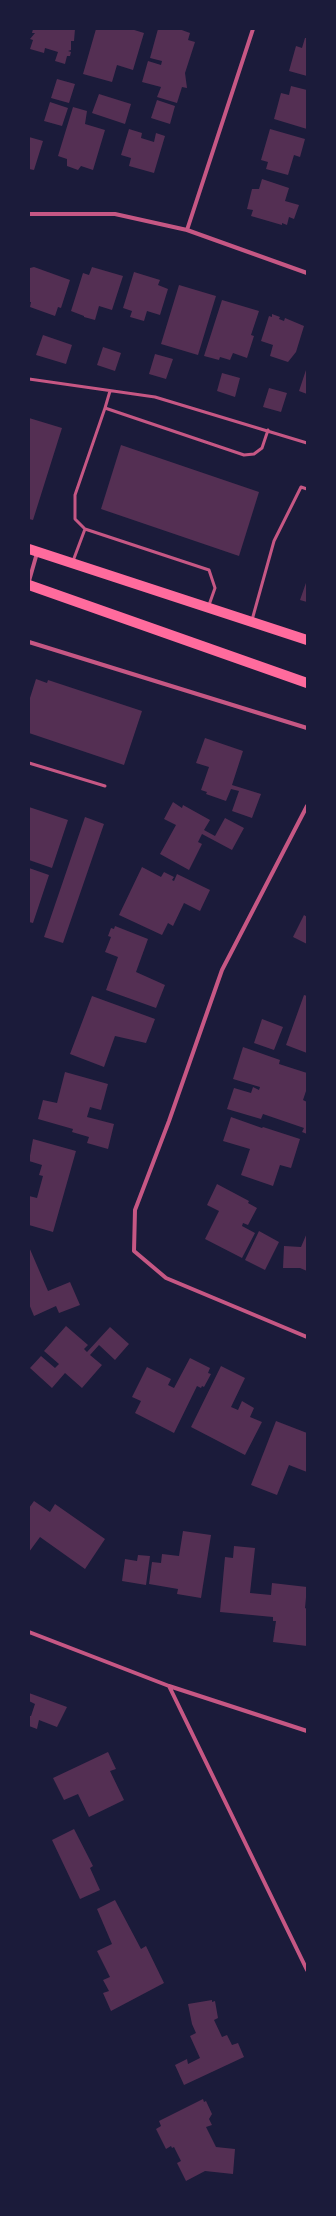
<!DOCTYPE html>
<style>
body{margin:0}
#map{position:relative;width:336px;height:2216px;overflow:hidden;background:#1b1b3a;font-family:Cabin,sans-serif}
canvas{display:block}
.frame{position:absolute;inset:0;border:30px solid #1b1b3a;pointer-events:none}
</style>
<div id="map">
<canvas width="336" height="2216"></canvas>
<div class="frame"></div>
</div>
<script>
const g = document.querySelector('canvas').getContext('2d');
g.lineJoin = 'round';
function fillPath(path, color) {
  g.fillStyle = color;
  g.fill(path, 'evenodd');
}
function toPath(rows) {
  const path = new Path2D();
  for (const r of rows) {
    path.moveTo(r[0], r[1]);
    for (let i = 2; i < r.length; i += 2) path.lineTo(r[i], r[i + 1]);
  }
  return path;
}
function stroke(path, color, width, dash) {
  g.strokeStyle = color;
  g.lineWidth = width;
  g.lineCap = dash ? 'butt' : 'round';
  g.setLineDash(dash || []);
  g.stroke(path);
}
const building = toPath([
 [33,29,75,29,74,41,71,41,71,50,68,51,71,52,70,56,67,56,65,64,55,61,58,52,45,48,44,53,30,49,33,40,30,39,35,33,32,33],
 [96,29,131,29,144,33,133,70,117,65,112,82,83,74],
 [158,29,179,29,190,33,188,40,195,42,185,73,187,88,182,87,177,103,157,97,161,87,142,82,148,61,161,65,162,61,150,58],
 [305,38,307,38,307,76,289,71,296,46,302,48],
 [57,79,75,84,69,103,51,98],
 [291,86,307,90,307,129,274,119,281,93,289,95],
 [99,94,131,104,125,124,92,113],
 [157,100,175,106,170,124,151,118],
 [50,102,68,108,62,126,44,121],
 [73,107,87,111,85,124,105,130,93,170,81,166,78,170,67,166,67,159,58,156],
 [129,129,142,133,141,138,154,142,156,133,165,136,154,173,129,166,131,158,121,155],
 [270,129,305,139,300,157,294,155,288,175,266,169,268,162,261,160],
 [29,137,43,141,34,170,29,169],
 [262,179,289,188,285,201,299,205,294,219,289,217,287,225,282,223,282,225,251,216,253,210,247,209,252,189,259,189],
 [34,267,70,280,61,308,58,307,55,316,30,307,31,302,29,302,29,271,30,268],
 [92,267,123,276,112,310,99,306,95,320,84,317,84,316,71,311,83,273,89,275],
 [134,272,160,280,158,285,168,289,160,315,147,311,144,321,130,317,132,311,123,308],
 [179,285,216,296,198,355,161,344],
 [222,300,259,311,251,335,254,336,247,358,233,353,230,360,220,357,219,360,204,356],
 [272,314,280,317,279,319,284,321,285,318,304,326,296,352,288,362,270,356,273,345,261,341,269,316,272,317],
 [43,335,72,345,66,364,36,355],
 [103,347,121,353,115,371,97,365],
 [155,354,173,359,166,379,149,374],
 [307,367,307,394,299,391],
 [222,373,240,378,235,397,217,391],
 [269,388,287,393,281,412,263,407],
 [29,418,62,428,33,520,29,519],
 [121,445,259,492,239,556,101,509],
 [307,580,307,602,300,600],
 [36,679,47,683,48,680,142,711,124,765,29,733,29,701],
 [205,738,243,751,232,785,261,794,252,818,232,811,239,791,231,789,226,801,206,794,207,792,201,790,209,767,196,763],
 [173,802,182,808,183,805,210,820,204,830,215,836,225,818,244,828,232,850,202,834,198,842,202,844,189,870,160,854,176,825,164,819],
 [29,807,68,820,52,868,29,860],
 [85,817,104,824,63,943,44,937],
 [142,867,161,877,164,872,174,877,172,880,174,881,177,874,210,890,200,911,184,903,173,926,168,923,162,935,119,915],
 [29,868,49,875,33,923,29,922],
 [304,915,307,917,307,944,293,937],
 [115,926,148,939,136,972,165,985,156,1008,106,990,118,957,105,952,111,937,108,936,111,928,114,929],
 [304,995,307,996,307,1053,286,1045],
 [92,996,155,1019,146,1043,115,1036,104,1067,70,1054],
 [262,1019,283,1027,274,1050,254,1043],
 [243,1047,280,1060,279,1064,307,1073,307,1088,303,1100,307,1102,307,1134,302,1132,304,1128,263,1114,261,1119,227,1109,234,1088,251,1093,253,1087,259,1090,260,1087,233,1079],
 [65,1072,108,1084,101,1110,90,1107,87,1117,114,1124,108,1149,87,1143,89,1137,72,1132,73,1129,38,1119,43,1100,57,1103],
 [231,1117,262,1128,263,1127,300,1139,291,1168,280,1165,273,1186,241,1175,250,1149,223,1141],
 [33,1139,76,1151,53,1232,29,1225,29,1196,37,1198,43,1176,39,1175,42,1165,29,1161],
 [217,1184,249,1201,248,1203,257,1208,248,1225,243,1223,242,1226,255,1233,242,1258,205,1239,219,1211,207,1205],
 [259,1231,279,1242,265,1270,245,1260],
 [307,1233,307,1271,300,1268,283,1268,284,1246,301,1247],
 [29,1247,48,1291,70,1282,80,1305,59,1313,56,1306,34,1316,29,1304],
 [66,1326,88,1345,84,1349,87,1352,110,1327,129,1344,115,1360,99,1345,90,1355,102,1365,82,1388,65,1373,52,1388,30,1368,41,1356,55,1368,59,1364,44,1351],
 [190,1358,210,1368,208,1373,211,1374,204,1387,202,1386,201,1388,197,1386,174,1433,135,1413,141,1401,132,1397,147,1367,171,1379,168,1385,174,1388],
 [221,1366,245,1378,231,1407,238,1410,242,1401,254,1408,250,1417,262,1422,245,1455,191,1427],
 [276,1421,307,1433,307,1472,289,1465,277,1495,251,1485],
 [34,1501,50,1512,55,1504,105,1539,85,1569,40,1537,29,1552,29,1508],
 [183,1531,211,1535,201,1598,177,1594,178,1589,149,1584,152,1562,161,1563,162,1554,179,1556],
 [234,1546,255,1548,250,1593,271,1595,272,1583,307,1587,305,1608,307,1609,307,1646,273,1642,276,1621,273,1621,273,1617,220,1612,225,1557,233,1558],
 [138,1555,150,1556,146,1585,122,1581,125,1559,137,1561],
 [29,1693,67,1707,57,1727,39,1720,37,1729,29,1726,29,1716,31,1716,35,1704,29,1701],
 [108,1752,116,1769,110,1771,124,1800,89,1817,78,1794,64,1800,53,1778],
 [74,1829,93,1866,90,1868,100,1890,80,1899,52,1840],
 [115,1900,141,1949,146,1946,164,1983,111,2011,103,1993,109,1991,103,1980,110,1977,97,1951,112,1944,97,1909],
 [212,2000,212,2002,215,2001,218,2018,214,2020,222,2037,227,2035,232,2045,238,2043,244,2057,184,2085,175,2065,187,2059,188,2064,200,2058,190,2036,196,2033,192,2024,188,2004],
 [203,2099,204,2102,206,2101,212,2114,209,2119,212,2125,206,2127,216,2147,235,2149,233,2174,205,2171,186,2181,177,2163,181,2161,174,2147,172,2148,171,2146,166,2149,156,2129,161,2126,159,2121]
]);
const service = toPath([
 [29,379,155,397,307,443],
 [105,408,110,391],
 [85,529,209,570,215,588,209,605],
 [73,561,85,529,75,519,75,495,105,408,244,455,254,454,262,448,268,430],
 [252,620,274,541,301,487,307,489],
 [29,763,105,786]
]);
const minor = toPath([
 [29,214,115,214,187,230,307,273],
 [187,230,253,29],
 [29,581,37,553],
 [29,642,307,728],
 [307,806,222,970,169,1121,135,1210,134,1251,166,1278,307,1337],
 [29,1632,169,1686,307,1731],
 [169,1686,307,1970]
]);
const primary = toPath([
 [29,549,307,640],
 [29,585,307,683]
]);
fillPath(building, '#542f53');
stroke(service, '#c65784', 3);
stroke(minor, '#c65784', 4);
stroke(primary, '#ff6b9d', 10);
</script>
